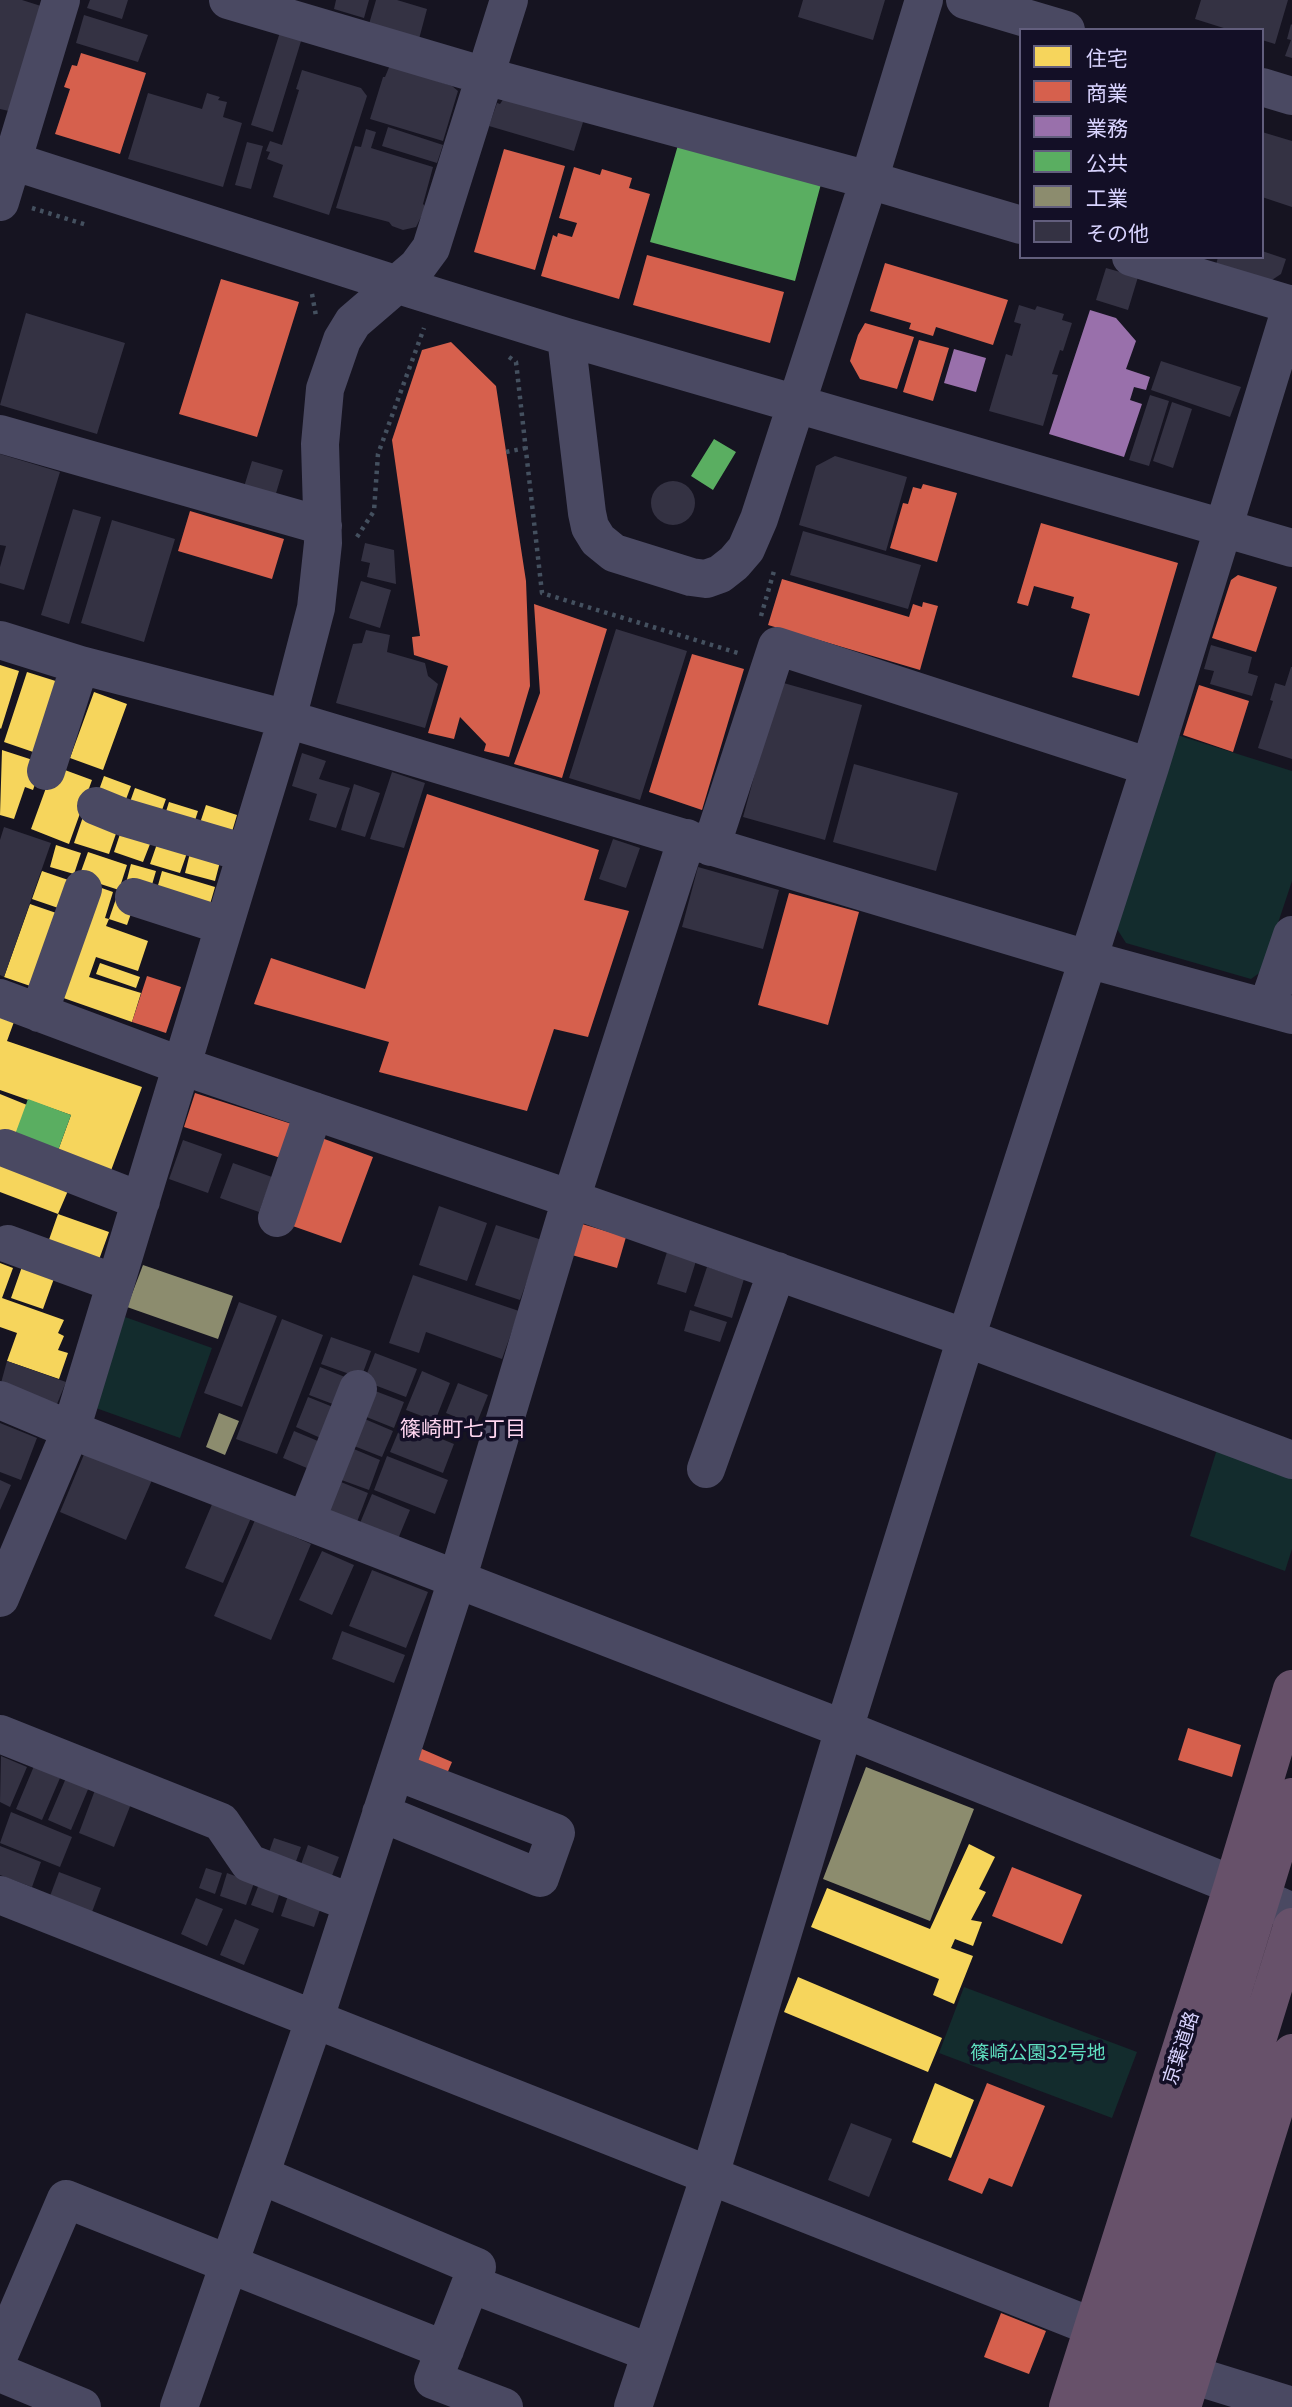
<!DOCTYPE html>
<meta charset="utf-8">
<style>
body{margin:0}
#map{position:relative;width:1292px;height:2407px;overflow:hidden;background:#161421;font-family:Commissioner,"Noto Sans JP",sans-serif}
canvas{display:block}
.legend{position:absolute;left:1019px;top:28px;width:245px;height:231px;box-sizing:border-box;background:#130f26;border:2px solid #625e7d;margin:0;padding:9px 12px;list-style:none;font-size:21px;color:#d9d4ff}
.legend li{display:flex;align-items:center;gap:14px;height:35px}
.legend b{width:35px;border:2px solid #625e7d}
</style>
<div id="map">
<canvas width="1292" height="2407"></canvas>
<ul class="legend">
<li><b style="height:19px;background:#f6d55c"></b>住宅</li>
<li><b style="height:19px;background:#d6604d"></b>商業</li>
<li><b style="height:19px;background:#9970ab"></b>業務</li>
<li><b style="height:19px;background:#5aae61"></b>公共</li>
<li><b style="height:19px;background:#8c8c6e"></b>工業</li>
<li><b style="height:19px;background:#343243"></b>その他</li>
</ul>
</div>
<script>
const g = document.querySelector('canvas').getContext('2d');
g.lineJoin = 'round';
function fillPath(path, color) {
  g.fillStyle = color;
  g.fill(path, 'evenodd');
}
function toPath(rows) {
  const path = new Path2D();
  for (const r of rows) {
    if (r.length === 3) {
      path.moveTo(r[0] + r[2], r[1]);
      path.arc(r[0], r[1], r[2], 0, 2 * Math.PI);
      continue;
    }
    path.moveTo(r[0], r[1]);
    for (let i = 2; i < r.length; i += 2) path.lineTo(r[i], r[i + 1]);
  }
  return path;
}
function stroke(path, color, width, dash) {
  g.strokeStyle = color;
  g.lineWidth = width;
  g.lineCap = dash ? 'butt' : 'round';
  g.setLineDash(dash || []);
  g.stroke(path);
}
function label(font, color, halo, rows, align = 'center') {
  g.font = font + ' Commissioner,"Noto Sans JP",sans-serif';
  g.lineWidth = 7;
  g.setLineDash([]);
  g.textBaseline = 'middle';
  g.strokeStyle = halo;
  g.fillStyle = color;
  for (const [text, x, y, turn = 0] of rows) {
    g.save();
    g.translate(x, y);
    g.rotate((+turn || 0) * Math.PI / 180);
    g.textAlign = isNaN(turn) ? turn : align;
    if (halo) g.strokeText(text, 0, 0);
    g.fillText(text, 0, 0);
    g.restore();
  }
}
const green = toPath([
 [1177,735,1292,771,1292,881,1262,971,1251,979,1126,943,1117,929],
 [125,1317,212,1348,180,1438,93,1407],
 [1218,1446,1292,1473,1292,1549,1285,1571,1190,1536],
 [964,1987,1137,2052,1112,2118,939,2053]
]);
const homes = toPath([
 [0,665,19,671,1,729,0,728],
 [27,672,62,683,39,754,4,742],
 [94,692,127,704,103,770,70,758],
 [2,750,42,763,33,790,25,787,14,819,0,815],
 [54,766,92,780,69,844,31,829],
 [104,776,131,786,122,810,95,801],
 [135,788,166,799,157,824,126,813],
 [169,802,198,811,191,833,162,824],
 [206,805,237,815,228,845,196,835],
 [85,811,120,822,109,854,74,843],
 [122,828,152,839,143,862,114,852],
 [158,841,188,850,180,873,150,864],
 [56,845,81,853,74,874,50,867],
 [191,849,221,858,215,881,185,873],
 [88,852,127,865,119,890,79,877],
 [131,864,156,871,149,895,125,887],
 [42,871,77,883,67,911,32,899],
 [162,871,215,887,208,911,155,896],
 [93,885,113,892,105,918,109,919,117,896,135,902,127,925,109,919,106,926,148,941,138,971,96,957,89,977,141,993,132,1022,52,994],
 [30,904,68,917,42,990,4,977],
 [100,963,140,977,136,988,96,974],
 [0,1014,15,1019,7,1041,142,1087,109,1176,56,1156,71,1115,0,1090],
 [0,1094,27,1105,15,1136,0,1130],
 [0,1157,70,1186,58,1214,0,1192],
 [58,1214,109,1232,96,1268,45,1251],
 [24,1261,56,1273,43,1309,11,1298],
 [0,1263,13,1268,2,1298,64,1320,58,1333,64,1336,58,1350,68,1353,59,1379,7,1361,17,1333,0,1327],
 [969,1844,995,1857,979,1889,986,1892,971,1920,982,1922,973,1946,955,1939,951,1948,973,1956,954,2004,933,1995,939,1979,811,1927,827,1888,930,1929],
 [798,1977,942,2038,928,2072,784,2012],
 [935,2083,974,2100,951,2158,912,2142]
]);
const shops = toPath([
 [81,53,146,73,120,154,55,134,70,89,64,87,72,65,77,66],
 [504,149,565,166,535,270,474,252],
 [574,167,600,175,602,169,632,178,629,188,650,194,619,299,541,276,553,235,557,237,558,233,572,237,577,223,559,218],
 [647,255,784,292,770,343,633,305],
 [885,263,1008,300,993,345,936,327,933,336,909,329,911,323,870,311],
 [221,279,299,302,257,437,179,414],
 [865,323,914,337,897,389,860,379,850,361,858,335],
 [919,340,949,348,933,401,903,392],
 [451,342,496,386,526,581,530,686,509,757,484,751,486,744,460,717,454,739,428,733,448,666,414,655,412,637,420,636,392,440,422,350],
 [923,484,957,493,937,562,890,548,903,503,908,504,913,487,921,489],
 [190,511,284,539,272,579,178,551],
 [1041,523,1178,563,1139,696,1072,677,1090,614,1071,608,1074,597,1034,586,1028,606,1017,603],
 [1238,575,1277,587,1256,652,1212,638,1231,580],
 [782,579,909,617,913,604,922,607,923,602,938,606,920,670,768,625],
 [534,604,607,629,562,778,514,764,540,693],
 [692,654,744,669,702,810,649,792],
 [1199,685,1249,701,1233,752,1183,735],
 [427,794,599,850,584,900,629,911,588,1037,554,1029,527,1111,379,1072,389,1042,254,1004,271,958,365,989],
 [789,893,859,912,828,1025,758,1005],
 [147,976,181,987,166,1033,132,1022],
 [195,1093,298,1126,287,1160,184,1127],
 [319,1137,373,1157,341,1243,287,1224],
 [582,1224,626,1237,617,1268,572,1255],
 [1188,1728,1241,1745,1232,1777,1178,1760],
 [415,1746,452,1762,443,1783,407,1768],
 [1012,1867,1082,1895,1062,1944,992,1916],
 [987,2083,1045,2106,1012,2187,989,2178,982,2194,948,2180],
 [1001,2313,1046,2331,1029,2374,984,2357]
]);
const offices = toPath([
 [1090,310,1116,318,1136,341,1126,369,1150,377,1146,390,1134,387,1130,400,1142,404,1124,457,1049,434],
 [954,349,986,358,976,392,944,383]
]);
const public = toPath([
 [678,145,821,184,795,281,650,242],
 [714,439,736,452,713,490,691,476],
 [28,1099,71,1115,56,1156,13,1140]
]);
const industry = toPath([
 [143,1265,233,1296,218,1339,127,1307],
 [219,1413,239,1421,225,1455,206,1447],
 [866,1767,974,1809,930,1921,823,1879]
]);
const building = toPath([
 [0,0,22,0,41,6,9,111,0,109],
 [90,0,128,0,122,19,87,8],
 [336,0,369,0,364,18,334,9],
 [376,0,397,0,427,9,419,39,369,24],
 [803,0,885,0,873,40,798,17],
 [1201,0,1288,0,1275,44,1262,40,1262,30,1230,30,1195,19],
 [84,15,148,35,138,62,76,43],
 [1291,24,1292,25,1292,58,1285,56,1291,40,1287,39],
 [280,32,302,38,273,132,251,125],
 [390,65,452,86,458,91,443,141,370,119,383,77,385,77],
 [302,70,361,88,367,96,329,215,273,197,283,165,267,159,270,152,266,151,270,141,282,145,299,90,296,89],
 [148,93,202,109,207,93,220,97,218,100,227,102,223,117,242,123,223,187,128,159],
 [504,98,584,119,574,151,489,126,497,103,500,104],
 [388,127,443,145,437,163,382,146],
 [366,129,376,132,371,148,433,167,423,204,426,207,416,227,403,230,392,226,389,222,336,208,355,146,361,147],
 [1262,132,1292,141,1292,207,1262,197],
 [247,142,263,146,251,189,235,185],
 [1262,251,1286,259,1281,274,1269,282,1216,265,1218,257,1262,257],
 [1106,268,1138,277,1128,310,1096,300],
 [1019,305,1035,310,1037,306,1064,314,1062,320,1072,323,1063,351,1060,350,1052,374,1058,375,1043,426,989,411,1006,354,1012,356,1021,324,1014,322],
 [26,313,125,343,97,434,0,405],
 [1161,361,1241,387,1230,417,1151,390],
 [1150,395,1169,401,1149,466,1129,460],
 [1172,402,1192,409,1173,468,1153,461],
 [0,454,60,472,24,590,0,583,0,567,6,546,0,545],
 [835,456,907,477,886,551,799,525,816,466],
 [252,461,283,470,274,500,243,490],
 [673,503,22],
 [73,509,101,517,69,624,41,615],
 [112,520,175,539,144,642,81,623],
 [803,531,921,565,908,609,790,575],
 [365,543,394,550,396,584,367,577,370,563,361,561],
 [361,581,391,590,380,628,349,618],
 [616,629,687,651,640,800,569,778],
 [366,630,390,635,387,652,425,663,428,676,438,684,425,728,336,703,353,644,362,643],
 [1211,645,1252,657,1248,673,1258,676,1252,696,1210,684,1214,671,1204,669],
 [1291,667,1292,667,1292,759,1258,748,1273,701,1270,700,1275,683,1285,686],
 [780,682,862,705,825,840,743,817],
 [302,753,326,761,319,779,350,788,336,828,309,820,317,794,292,786],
 [854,764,958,793,936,871,833,842],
 [392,772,425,783,404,848,370,839],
 [354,784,380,793,365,837,341,830],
 [4,827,51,843,4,977,0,975,0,840],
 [613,839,640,848,626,888,599,879],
 [698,867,779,890,763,949,682,927],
 [183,1140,222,1154,208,1193,169,1179],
 [233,1163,272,1177,259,1212,220,1198],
 [439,1206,487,1223,467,1281,419,1265],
 [496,1225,542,1240,520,1300,475,1285],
 [667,1252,696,1261,686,1293,657,1284],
 [707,1267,744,1279,732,1318,694,1306],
 [413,1275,519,1311,502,1359,426,1332,419,1353,389,1343],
 [239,1302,277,1316,242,1407,204,1393],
 [690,1310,727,1322,720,1342,684,1331],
 [282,1319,323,1335,277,1454,236,1439],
 [331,1337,371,1351,361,1378,321,1364],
 [375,1353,417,1369,406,1397,364,1381],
 [7,1361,66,1382,57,1404,1,1383],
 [320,1367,350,1379,338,1406,309,1395],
 [422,1371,450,1383,435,1421,406,1410],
 [458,1383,488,1395,476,1425,446,1413],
 [370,1389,404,1402,394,1428,359,1414],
 [308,1397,338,1409,325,1440,296,1427],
 [360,1417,393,1431,382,1457,349,1444],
 [0,1423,37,1438,21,1480,0,1472],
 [402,1423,454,1444,443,1473,390,1452],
 [294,1431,325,1444,314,1471,283,1458],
 [349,1447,380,1460,369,1490,336,1478],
 [85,1452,152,1480,126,1540,60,1512],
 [387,1456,448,1480,435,1514,374,1490],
 [0,1480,11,1485,0,1510],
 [336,1480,368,1493,357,1522,324,1509],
 [372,1494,410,1510,398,1539,360,1523],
 [213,1502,251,1518,223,1583,185,1568],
 [255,1520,311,1544,271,1640,214,1616],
 [322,1551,354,1565,332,1615,299,1600],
 [372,1570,428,1592,406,1648,349,1626],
 [342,1631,405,1655,394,1683,332,1659],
 [1,1756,27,1767,10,1807,0,1802],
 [34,1766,60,1778,42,1820,16,1809],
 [66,1778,89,1787,71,1830,48,1820],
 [95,1790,131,1804,114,1847,79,1833],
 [11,1812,72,1837,60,1867,0,1843],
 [274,1838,301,1847,293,1870,266,1861],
 [308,1845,339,1857,330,1881,299,1870],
 [0,1846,41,1862,32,1887,0,1875],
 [206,1868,222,1873,215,1894,199,1888],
 [59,1872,101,1888,92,1912,50,1896],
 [227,1873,254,1883,246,1905,220,1896],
 [259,1884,280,1892,273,1913,251,1905],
 [290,1890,323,1901,314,1927,281,1916],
 [196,1898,223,1909,207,1946,181,1934],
 [235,1919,259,1929,244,1965,220,1955],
 [851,2123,892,2139,869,2197,828,2180]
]);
const path = toPath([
 [32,208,87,225],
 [312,294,316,316],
 [509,357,516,362,542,593,741,654],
 [506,452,526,448],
 [357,537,374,511,378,454,424,328],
 [761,616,774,571]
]);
const minor = toPath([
 [228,0,485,76,869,180,1021,225],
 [965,0,1066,30],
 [1262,87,1292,96],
 [0,157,395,284,566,337,1292,548],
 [0,202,61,0],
 [1131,257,1292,305],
 [566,337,587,513,590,527,598,540,614,553,691,577,706,579,720,574,734,563,746,549,759,519,869,180,924,0],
 [0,434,323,526],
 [0,640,80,665,287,719,1087,959,1292,1015],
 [46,771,80,665],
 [96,806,123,817,245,853],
 [711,847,777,646,1150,767],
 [134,897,224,926],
 [0,998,182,1066,571,1199,966,1338,1292,1460],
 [1267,1008,1292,935],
 [39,1013,83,889],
 [5,1148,141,1201],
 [277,1218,314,1111],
 [8,1244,115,1283],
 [0,1400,71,1430,844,1729,1233,1885,1292,1912],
 [706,1469,777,1271],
 [306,1521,358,1389],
 [0,1598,71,1430,287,719,316,608,323,543,320,444,325,389,342,340,353,322,417,267,431,248,509,0],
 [0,1734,221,1822,249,1863,352,1903],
 [381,1813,540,1878,556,1833,395,1771],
 [0,1895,1093,2327,1192,2375,1292,2406],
 [260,2175,477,2267,433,2380,504,2407],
 [471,2284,651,2353],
 [0,2353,66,2199,445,2350],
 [0,2373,82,2407],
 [179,2407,315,2018,457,1580,571,1199,687,838],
 [633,2407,710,2175,844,1729,966,1338,1150,767,1292,304]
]);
const highway = toPath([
 [1068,2407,1233,1885,1292,1689],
 [1105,2407,1292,1797],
 [1144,2407,1292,1927],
 [1182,2407,1292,2053]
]);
const streetNames = [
 ["京葉道路",1181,2048,-72]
];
const parkNames = [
 ["篠崎公園32号地",1038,2053]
];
const neighbourhoodNames = [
 ["篠崎町七丁目",463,1429]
];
fillPath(green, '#132c2d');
fillPath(homes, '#f6d55c');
fillPath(shops, '#d6604d');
fillPath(offices, '#9970ab');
fillPath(public, '#5aae61');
fillPath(industry, '#8c8c6e');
fillPath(building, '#343243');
stroke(path, '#44505f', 4.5, [3.5, 5]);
stroke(minor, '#4a4962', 38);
stroke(highway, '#67516a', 38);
label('19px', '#d9d4ff', '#130f26', streetNames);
label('19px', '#5fe0c0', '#130f26', parkNames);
label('21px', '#ffd6f0', '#130f26', neighbourhoodNames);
</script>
